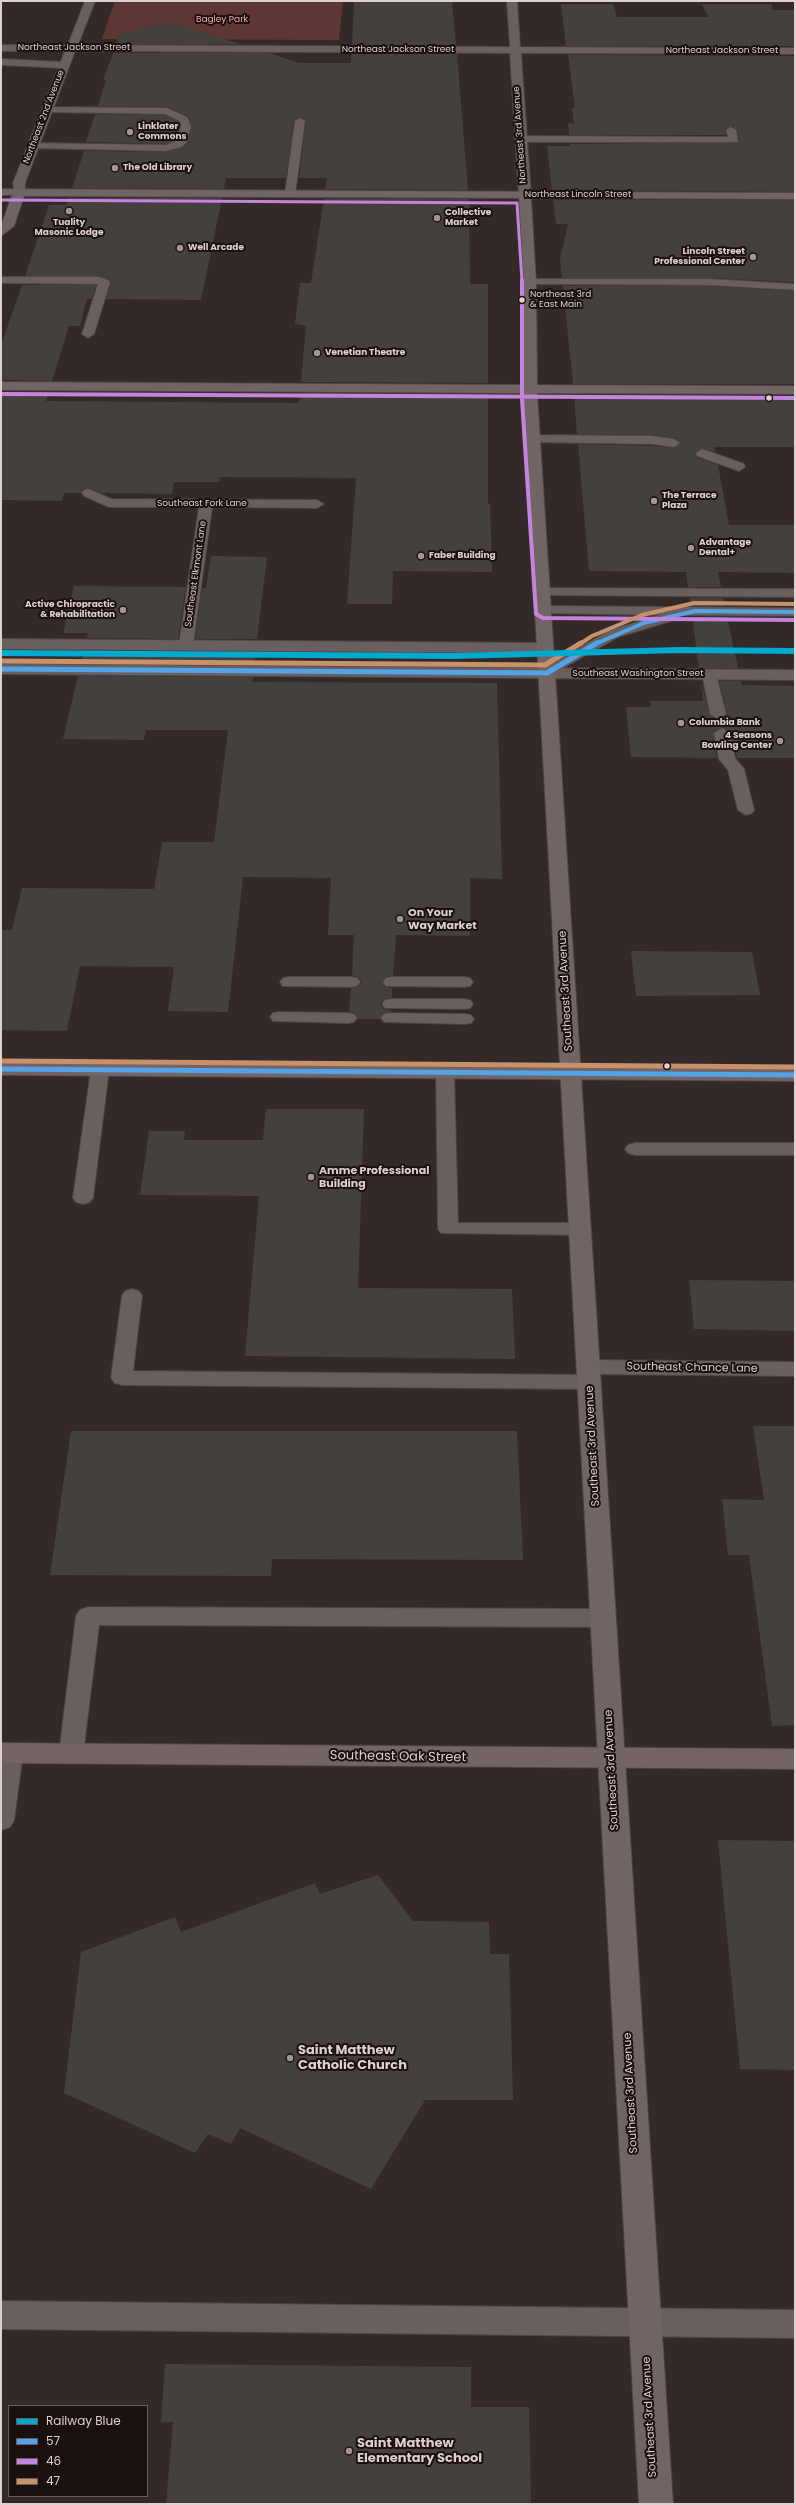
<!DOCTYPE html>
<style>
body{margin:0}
#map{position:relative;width:796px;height:2505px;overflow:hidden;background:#342929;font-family:Poppins,sans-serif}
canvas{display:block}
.frame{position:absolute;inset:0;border:2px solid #ded0cf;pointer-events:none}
.legend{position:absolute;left:8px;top:2405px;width:140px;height:92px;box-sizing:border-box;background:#1a1010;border:1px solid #685d5c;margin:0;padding:5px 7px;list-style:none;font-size:12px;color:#ded0cf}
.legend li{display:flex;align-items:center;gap:8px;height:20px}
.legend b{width:20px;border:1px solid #685d5c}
</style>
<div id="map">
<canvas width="796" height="2505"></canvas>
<div class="frame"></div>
<ul class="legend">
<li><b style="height:5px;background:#00a9ce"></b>Railway Blue</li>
<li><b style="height:5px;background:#53a3e8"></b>57</li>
<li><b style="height:5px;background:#c483df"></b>46</li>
<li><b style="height:5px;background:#c7916a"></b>47</li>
</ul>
</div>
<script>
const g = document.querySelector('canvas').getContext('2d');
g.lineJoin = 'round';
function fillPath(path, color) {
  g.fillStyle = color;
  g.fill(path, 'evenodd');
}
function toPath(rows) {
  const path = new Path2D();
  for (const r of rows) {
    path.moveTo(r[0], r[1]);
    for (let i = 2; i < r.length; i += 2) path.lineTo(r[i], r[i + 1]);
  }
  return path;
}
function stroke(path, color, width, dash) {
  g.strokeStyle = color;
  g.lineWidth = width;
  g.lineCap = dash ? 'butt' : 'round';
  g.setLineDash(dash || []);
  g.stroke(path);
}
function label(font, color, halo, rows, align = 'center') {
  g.font = font + ' Poppins,sans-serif';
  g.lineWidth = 4;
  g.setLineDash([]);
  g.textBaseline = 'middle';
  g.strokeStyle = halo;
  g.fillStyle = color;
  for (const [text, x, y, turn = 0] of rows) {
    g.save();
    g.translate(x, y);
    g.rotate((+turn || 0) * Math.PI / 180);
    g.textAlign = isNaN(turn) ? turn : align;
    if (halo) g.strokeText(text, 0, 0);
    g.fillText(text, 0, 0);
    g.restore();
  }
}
const green = toPath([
 [115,1,343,1,339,40,102,39]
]);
const building = toPath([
 [354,1,452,1,456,45,352,45],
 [561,4,613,4,617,17,708,17,702,4,771,4,773,10,795,10,795,46,566,46],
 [169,22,241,44,116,44,119,34],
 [113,53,270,53,299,63,351,63,351,54,457,54,468,190,325,189,327,178,299,178,306,121,301,117,294,121,286,178,226,178,224,189,72,188,84,151,166,152,181,148,187,143,192,126,188,116,168,107,98,106,106,80,103,80],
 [568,55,795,56,795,192,552,190,547,146,570,146,570,144,739,142,737,130,732,126,725,129,726,135,569,135,568,123,574,124,572,108,575,108],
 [95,114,165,115,179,122,179,126,176,139,166,144,86,142],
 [69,198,222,198,201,300,106,299,111,281,99,276,25,276,49,205,66,205],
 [324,199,469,199,470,284,488,284,488,383,301,382,306,326,295,324,300,283,311,283],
 [553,200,795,200,795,282,709,278,562,278,560,258,568,224,556,224],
 [22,285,96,285,92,299,87,299,80,326,69,326,52,381,1,380,1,345],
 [563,286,709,286,795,291,795,384,573,384],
 [1,392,49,392,46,401,299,403,300,393,488,394,488,503,490,504,492,572,393,571,392,604,347,604,356,478,220,477,219,482,174,482,172,494,102,493,89,488,83,489,81,493,64,493,62,501,1,500],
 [574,395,795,396,795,447,714,447,715,452,702,448,695,453,696,457,718,465,729,525,795,525,795,573,718,572,721,587,688,587,686,572,589,571,578,444,652,446,674,448,681,443,674,438,652,435,577,434],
 [211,556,267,557,257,639,195,639,202,588,206,588],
 [74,586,186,587,178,639,87,638,88,633,63,633],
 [689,598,723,598,725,606,691,606],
 [692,617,727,617,738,668,699,668],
 [84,651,256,652,254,664,81,663],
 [78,676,253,677,252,682,497,683,502,879,470,878,470,936,396,935,393,976,386,977,382,982,385,987,392,988,392,998,385,999,380,1004,384,1009,391,1010,391,1012,383,1013,380,1019,358,1019,355,1013,349,1012,351,988,357,987,362,982,358,977,352,976,354,935,328,935,331,878,243,877,228,1012,168,1011,174,967,80,966,67,1031,1,1030,1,930,12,930,22,888,154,889,162,842,214,842,228,730,146,730,144,740,63,739],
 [701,681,709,714,717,720,727,714,719,681,741,681,742,685,795,686,795,758,737,758,731,733,723,727,713,732,717,758,631,757,626,707,651,707,650,701,703,701],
 [631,951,752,952,760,995,636,996],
 [266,1109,364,1109,358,1288,512,1289,515,1359,245,1356,259,1196,140,1195,149,1131,185,1131,184,1140,263,1140],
 [689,1280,795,1281,795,1331,694,1329],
 [753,1426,795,1426,795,1725,772,1726,749,1555,728,1555,722,1499,764,1500],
 [71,1431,517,1431,523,1560,272,1559,271,1576,50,1575],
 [718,1840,795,1841,795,2070,740,2069],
 [378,1875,413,1921,489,1922,490,1954,509,1954,513,2100,425,2100,371,2189,240,2128,231,2144,208,2134,195,2153,64,2093,81,1952,175,1917,181,1932,315,1883,320,1894],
 [165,2364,471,2367,471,2407,529,2407,531,2504,166,2504,173,2422,161,2422]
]);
const lane = toPath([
 [1,59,64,62,69,65,64,68,1,65,1,59],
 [47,107,167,108,187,117,191,126,186,143,181,147,166,151,29,148,28,146,33,143,166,145,177,140,181,126,180,121,165,114,44,112,44,108,47,107],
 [300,118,305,121,295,194,290,197,285,194,295,121,300,118],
 [731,127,736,130,738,142,520,142,515,139,520,136,728,137,726,130,731,127],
 [1,277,99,277,108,280,110,282,94,334,88,338,82,334,98,284,1,283,1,277],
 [530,279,709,279,795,284,795,290,709,285,526,284,526,280,530,279],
 [533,435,652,436,674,439,680,443,674,447,652,444,529,442,527,439,529,436,533,435],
 [702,449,744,464,745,467,739,471,697,456,696,453,702,449],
 [89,489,111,499,317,500,324,504,317,508,212,507,193,645,186,649,179,645,199,507,109,507,84,496,82,493,84,490,89,489],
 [542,588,795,589,795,597,537,595,535,592,542,588],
 [543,606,795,608,795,616,671,615,673,618,671,621,618,637,547,677,542,676,540,673,542,670,608,631,660,615,538,613,536,610,543,606],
 [709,670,716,674,726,714,718,719,710,714,702,674,709,670],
 [722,728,730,733,735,758,744,769,754,810,752,813,746,815,738,810,728,770,719,759,714,733,722,728],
 [289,977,351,977,357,978,360,982,357,986,351,987,283,986,280,982,283,978,289,977],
 [392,977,464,977,470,978,473,982,470,986,464,987,386,986,383,982,386,978,392,977],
 [391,999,464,999,470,1000,473,1004,470,1008,464,1009,385,1008,382,1004,385,1000,391,999],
 [279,1012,348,1013,354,1014,357,1018,354,1022,348,1023,273,1021,270,1017,273,1013,279,1012],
 [390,1013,465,1014,471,1015,474,1019,471,1023,465,1024,384,1022,381,1018,384,1014,390,1013],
 [100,1064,106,1066,109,1070,93,1198,90,1202,83,1204,76,1202,73,1198,91,1070,94,1066,100,1064],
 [445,1066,451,1068,454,1072,458,1223,580,1223,587,1225,590,1229,587,1233,580,1235,441,1233,438,1229,436,1072,439,1068,445,1066],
 [132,1289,139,1291,142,1296,133,1371,589,1375,596,1377,600,1382,596,1387,589,1389,122,1385,115,1383,111,1378,122,1296,125,1291,132,1289],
 [588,1360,795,1362,795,1376,588,1374,581,1372,577,1367,581,1362,588,1360],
 [88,1607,603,1609,611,1612,615,1618,611,1624,603,1627,99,1625,83,1754,80,1761,71,1763,62,1761,59,1754,76,1616,80,1610,88,1607],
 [11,1744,20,1746,23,1753,14,1820,10,1827,1,1830,1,1749,11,1744],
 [1,2301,795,2310,795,2338,1,2329,1,2301]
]);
const street = toPath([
 [85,1,95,1,78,45,510,47,507,1,517,1,520,47,795,48,795,54,521,53,531,195,525,198,519,195,510,53,75,51,25,183,25,192,19,195,15,194,13,183,65,51,1,51,1,45,68,45,85,1],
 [1,639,545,643,553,648,545,653,1,649,1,639],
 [1,664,795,670,795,680,1,674,1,664],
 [635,1143,795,1143,795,1155,635,1155,628,1153,625,1149,628,1145,635,1143]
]);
const secondary = toPath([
 [1,189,795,193,795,199,531,198,536,282,537,385,795,386,795,394,537,393,673,2504,639,2504,523,393,1,390,1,382,523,385,524,282,519,198,24,196,14,226,1,236,1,226,12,195,1,195,1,189]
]);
const highway = toPath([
 [1,1063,795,1069,795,1081,1,1075,1,1063],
 [1,1743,795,1749,795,1769,1,1763,1,1743]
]);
const bus1Far1 = toPath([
 [595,644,644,623,695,611,795,612]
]);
const bus1 = toPath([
 [1,669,547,673],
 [547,673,597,643],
 [1,1069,795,1075]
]);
const bus2Far1 = toPath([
 [1,200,517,203,522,281]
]);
const bus2 = toPath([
 [522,280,522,399,536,614,543,618,795,620],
 [1,394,795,398]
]);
const bus3Far1 = toPath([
 [580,644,592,636,642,615,694,603,795,604]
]);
const bus3 = toPath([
 [1,661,545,665,581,643],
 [1,1061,795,1067]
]);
const rail1 = toPath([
 [1,653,455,656,679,650,795,651]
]);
const markers = [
 [130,132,4,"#a29695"],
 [115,168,4,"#a29695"],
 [69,211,4,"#a29695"],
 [437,218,4,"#a29695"],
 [180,248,4,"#a29695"],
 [753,257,4,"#a29695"],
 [522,300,3.5,"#ded0cf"],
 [317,353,4,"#a29695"],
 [769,398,3.5,"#ded0cf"],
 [654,501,4,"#a29695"],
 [691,548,4,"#a29695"],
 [421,556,4,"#a29695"],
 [123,610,4,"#a29695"],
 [681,723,4,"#a29695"],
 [780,741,4,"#a29695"],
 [400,919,4,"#a29695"],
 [667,1066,3.5,"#ded0cf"],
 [311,1177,4,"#a29695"],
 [290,2058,4,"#a29695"],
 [349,2451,4,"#a29695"]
];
const farParknames = [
 ["Bagley Park",222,20]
];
const farStreetnames = [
 ["Northeast Jackson Street",74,48],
 ["Northeast Jackson Street",398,50],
 ["Northeast Jackson Street",722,51],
 ["Northeast 2nd Avenue",44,117,-69],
 ["Northeast 3rd Avenue",520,135,-94],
 ["Northeast Lincoln Street",578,195],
 ["Southeast Fork Lane",202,504],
 ["Southeast Elkmont Lane",196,574,-82],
 ["Southeast Washington Street",638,674]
];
const farPoinames = [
 ["Linklater",138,127],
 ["Commons",138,137],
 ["The Old Library",123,168],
 ["Collective",445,213],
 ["Market",445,223],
 ["Tuality",69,223,"center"],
 ["Masonic Lodge",69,233,"center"],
 ["Well Arcade",188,248],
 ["Lincoln Street",745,252,"right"],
 ["Professional Center",745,262,"right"],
 ["Venetian Theatre",325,353],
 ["The Terrace",662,496],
 ["Plaza",662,506],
 ["Advantage",699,543],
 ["Dental+",699,553],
 ["Faber Building",429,556],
 ["Active Chiropractic",115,605,"right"],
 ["& Rehabilitation",115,615,"right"],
 ["Columbia Bank",689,723],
 ["4 Seasons",772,736,"right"],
 ["Bowling Center",772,746,"right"]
];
const farBusnames = [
 ["Northeast 3rd",530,295],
 ["& East Main",530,305]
];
const poiNames = [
 ["On Your",408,913],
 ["Way Market",408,926],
 ["Amme Professional",319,1171],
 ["Building",319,1184]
];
const streetNames = [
 ["Southeast 3rd Avenue",566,991,-93],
 ["Southeast Chance Lane",692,1368,1],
 ["Southeast 3rd Avenue",593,1446,-93],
 ["Southeast 3rd Avenue",612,1770,-93],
 ["Southeast 3rd Avenue",631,2093,-93],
 ["Southeast 3rd Avenue",650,2417,-93]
];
const nearStreetnames = [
 ["Southeast Oak Street",398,1757,1]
];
const nearPoinames = [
 ["Saint Matthew",298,2051],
 ["Catholic Church",298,2066],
 ["Saint Matthew",357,2444],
 ["Elementary School",357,2459]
];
fillPath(green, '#5f3636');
fillPath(building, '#43403e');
stroke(lane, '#4e4444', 2);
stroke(street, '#4e4444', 2);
stroke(secondary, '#4e4444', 2);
stroke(highway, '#4e4444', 2);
fillPath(lane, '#695f5f');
fillPath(street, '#695f5f');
fillPath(secondary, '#706464');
fillPath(highway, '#756464');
stroke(bus1Far1, '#53a3e8', 4);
stroke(bus1, '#53a3e8', 5);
stroke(bus2Far1, '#c483df', 3);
stroke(bus2, '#c483df', 4);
stroke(bus3Far1, '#c7916a', 4);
stroke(bus3, '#c7916a', 5);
stroke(rail1, '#00a9ce', 6);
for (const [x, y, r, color] of markers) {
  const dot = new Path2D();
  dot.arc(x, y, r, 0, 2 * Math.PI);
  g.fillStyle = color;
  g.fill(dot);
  stroke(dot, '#1a1010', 1.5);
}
label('9px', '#f6a7a5', '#1a1010', farParknames);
label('9px', '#ded0cf', '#1a1010', farStreetnames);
label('bold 9px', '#ded0cf', '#1a1010', farPoinames, 'left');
label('9px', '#ded0cf', '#1a1010', farBusnames, 'left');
label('bold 11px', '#ded0cf', '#1a1010', poiNames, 'left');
label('11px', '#ded0cf', '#1a1010', streetNames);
label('13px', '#ded0cf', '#1a1010', nearStreetnames);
label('bold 13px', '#ded0cf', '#1a1010', nearPoinames, 'left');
</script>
